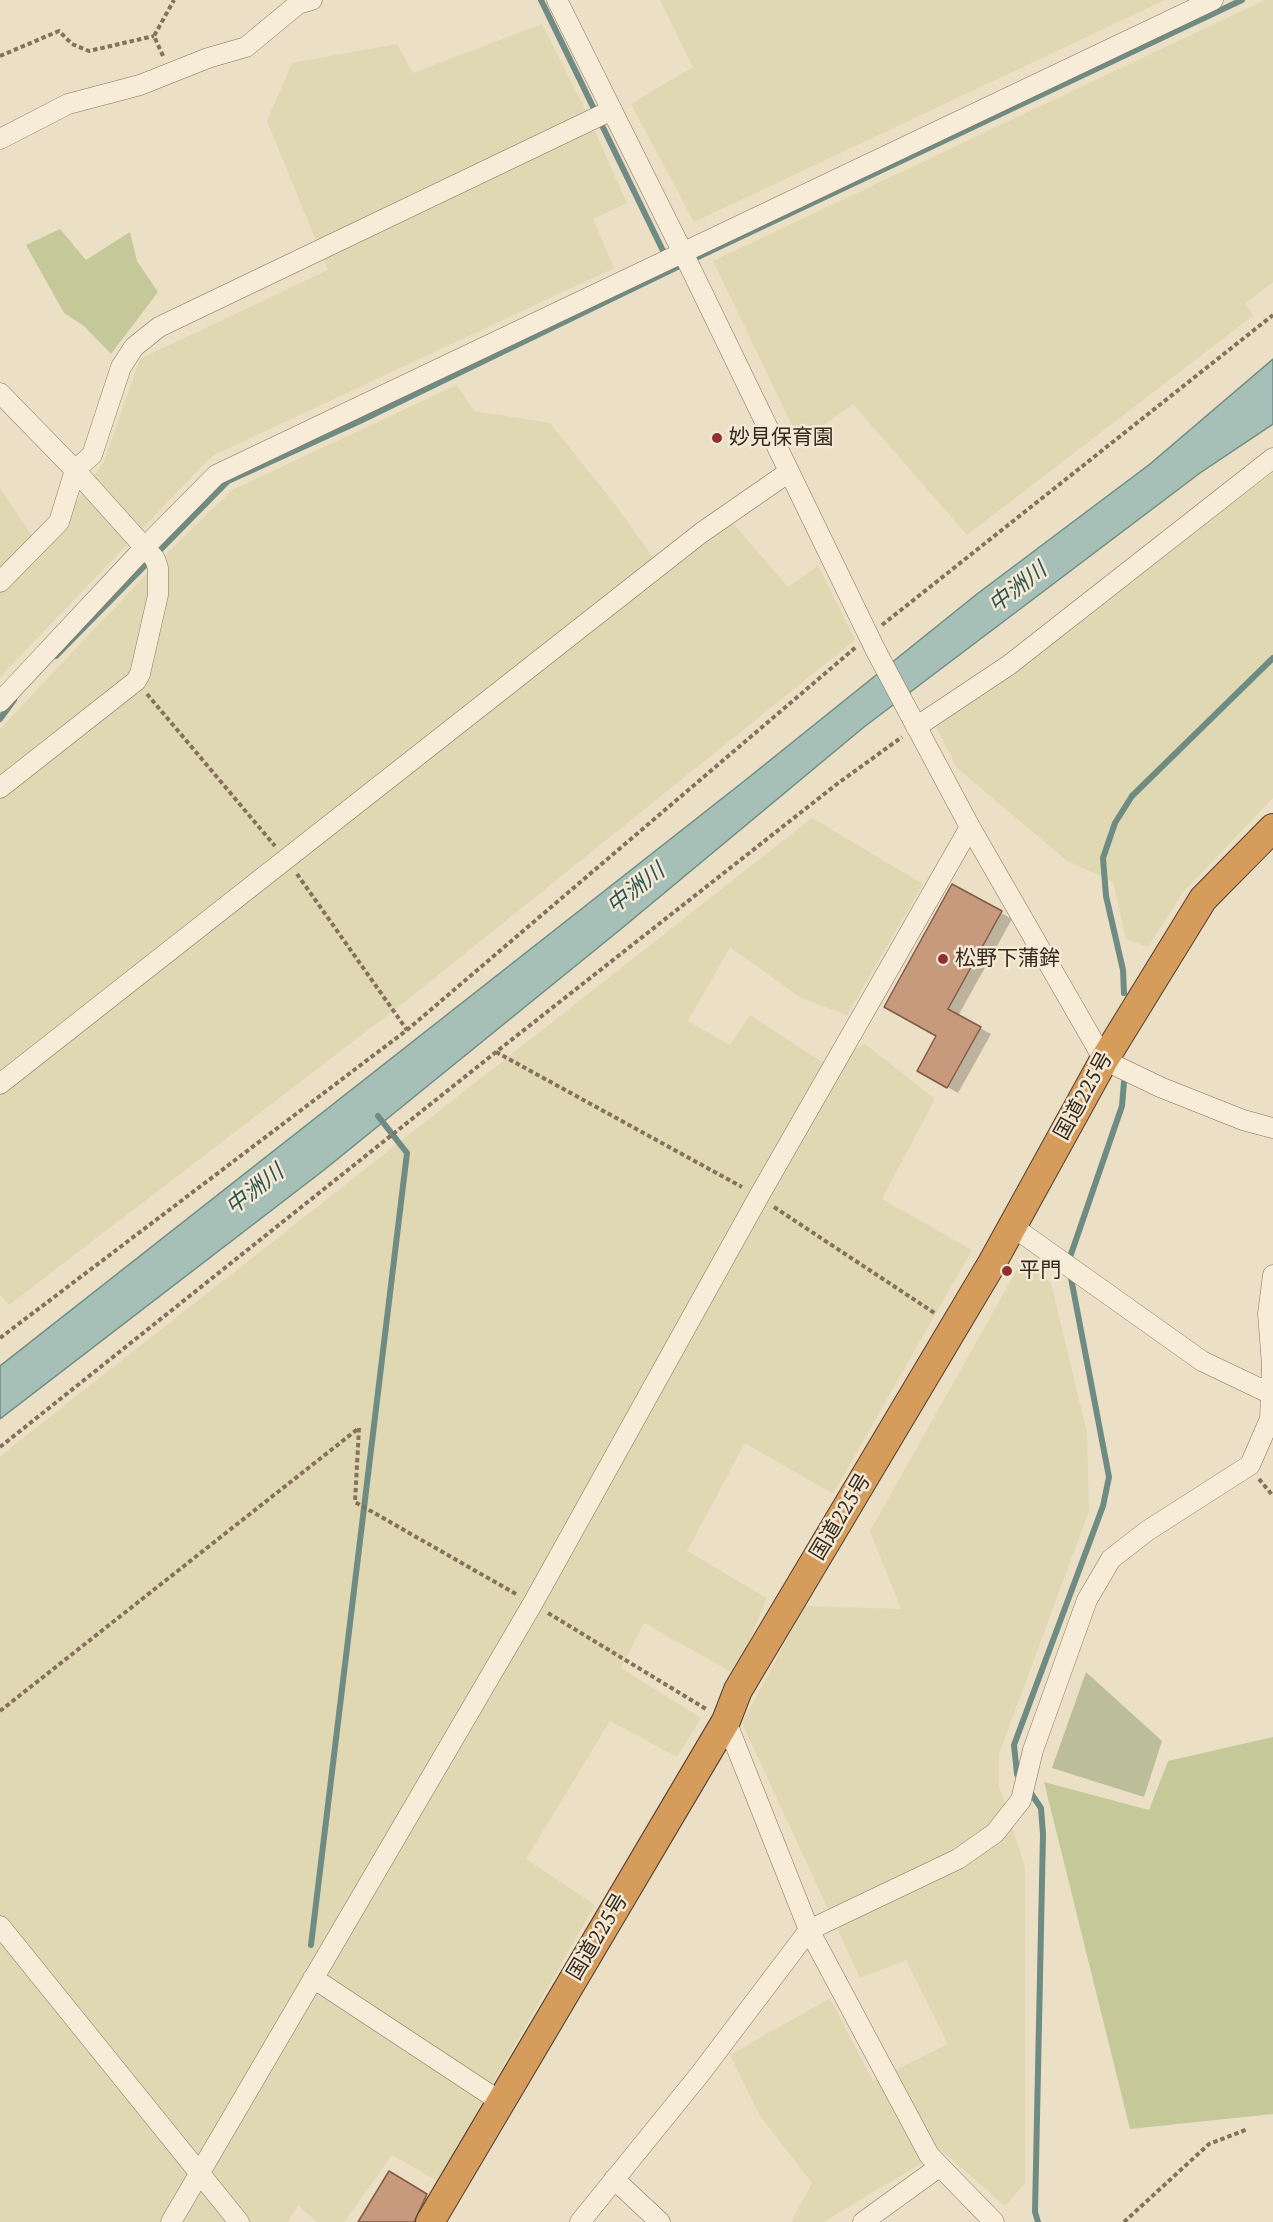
<!DOCTYPE html>
<meta charset="utf-8">
<style>
body{margin:0}
canvas{display:block;background:#ebdfc5}
</style>
<canvas width="1273" height="2222"></canvas>
<script>
const g = document.querySelector('canvas').getContext('2d');
g.lineJoin = 'round';
function fillPath(path, color) {
  g.fillStyle = color;
  g.fill(path, 'evenodd');
}
function toPath(rows) {
  const path = new Path2D();
  for (const r of rows) {
    path.moveTo(r[0], r[1]);
    for (let i = 2; i < r.length; i += 2) path.lineTo(r[i], r[i + 1]);
  }
  return path;
}
function stroke(path, color, width, dash) {
  g.strokeStyle = color;
  g.lineWidth = width;
  g.lineCap = dash ? 'butt' : 'round';
  g.setLineDash(dash || []);
  g.stroke(path);
}
function label(font, color, halo, rows, align = 'center') {
  g.font = font + ' "PT Serif","Noto Sans JP",serif';
  g.lineWidth = 5;
  g.setLineDash([]);
  g.textBaseline = 'middle';
  g.strokeStyle = halo;
  g.fillStyle = color;
  for (const [text, x, y, turn = 0] of rows) {
    g.save();
    g.translate(x, y);
    g.rotate((+turn || 0) * Math.PI / 180);
    g.textAlign = isNaN(turn) ? turn : align;
    if (halo) g.strokeText(text, 0, 0);
    g.fillText(text, 0, 0);
    g.restore();
  }
}
const farmland = toPath([
 [660,0,1165,0,694,222,631,104,693,67],
 [1265,0,1273,0,1273,282,1245,304,1254,315,967,535,853,404,800,442,713,261],
 [542,24,582,103,627,203,593,219,614,268,212,456,0,677,0,488,42,550,104,462,140,359,328,270,267,121,292,63,397,44,413,73],
 [457,385,474,411,550,423,614,503,653,557,731,521,788,587,818,566,855,640,406,1001,9,1305,0,1295,0,729,151,569,232,490],
 [1273,472,1273,798,1183,892,1148,947,1126,939,1113,882,1066,860,957,768,934,722,1022,664],
 [812,818,923,884,847,1015,801,998,730,947,688,1021,730,1045,750,1015,822,1062,865,1044,935,1099,882,1199,972,1250,833,1494,745,1443,687,1551,767,1598,735,1674,644,1623,621,1668,701,1718,677,1757,610,1721,526,1859,595,1905,437,2181,392,2155,344,2222,317,2222,298,2205,288,2222,0,2222,0,1456],
 [1023,1259,1051,1283,1087,1433,1089,1511,999,1754,999,1786,1025,1867,1025,2183,1005,2206,942,2151,823,2222,791,2222,812,2183,760,2116,730,2055,830,1998,873,2081,948,2044,906,1960,860,1978,742,1723,805,1606,901,1609,870,1531]
]);
const green = toPath([
 [60,229,86,260,130,232,137,261,158,292,111,354,84,326,64,313,26,245],
 [1273,1737,1273,2114,1130,2129,1044,1782,1149,1810,1168,1761]
]);
const cemetery = toPath([
 [1086,1672,1162,1741,1144,1797,1052,1768]
]);
const water = toPath([
 [1273,359,1273,424,1200,473,864,727,621,929,324,1170,0,1419,0,1366,743,782,977,594,1150,464,1273,359]
]);
const shadow = toPath([
 [953,886,1012,919,958,1016,991,1034,958,1093,919,1071,938,1036],
 [389,2173,437,2202,426,2222,360,2222]
]);
const stream = toPath([
 [541,0,667,259],
 [56,656,228,481,360,421,702,255,1242,0],
 [0,719,14,700],
 [1124,993,1123,970,1106,896,1103,858,1115,823,1132,796,1273,658],
 [1069,1260,1122,1106,1124,1082],
 [1020,1779,1017,1774,1014,1745,1103,1506,1109,1477,1070,1273],
 [1028,1789,1041,1808,1043,1834,1035,2212,1038,2222],
 [311,1945,407,1153,378,1116]
]);
const building = toPath([
 [952,884,1002,911,948,1009,981,1027,947,1088,917,1071,936,1036,884,1007,952,884],
 [389,2171,427,2194,414,2222,358,2222,389,2171]
]);
const path = toPath([
 [0,56,59,31,72,44,89,51,154,36],
 [163,56,154,36,174,0],
 [882,625,1273,315],
 [147,694,275,846],
 [297,874,407,1030],
 [496,1052,742,1187],
 [774,1207,936,1314],
 [0,1338,407,1030,856,647],
 [359,1428,355,1502,516,1594],
 [0,1447,496,1052,837,784,902,737],
 [1259,1479,1273,1496],
 [548,1613,706,1709],
 [0,1711,359,1428],
 [1124,2222,1209,2144,1248,2129]
]);
const minor = toPath([
 [557,0,691,269,876,651,970,827,1104,1060,1160,1087,1243,1120,1273,1128],
 [0,139,68,104,140,85,208,58,246,47,298,4,312,0],
 [0,393,75,470,59,522,0,582],
 [0,702,144,548,216,475,1213,0],
 [916,727,1009,665,1273,458],
 [0,788,136,681,140,674,158,595,158,568,155,559,75,470,92,455,121,367,134,347,159,327,612,110],
 [0,1084,701,533,789,472],
 [1012,1226,1202,1361,1271,1394],
 [726,1721,809,1930,929,2155,994,2222],
 [0,1926,239,2222],
 [313,1978,501,2102],
 [614,2179,660,2222],
 [171,2222,533,1603,759,1196,970,827],
 [580,2222,700,2074,809,1930,958,1859,995,1833,1021,1800,1033,1750,1087,1600,1111,1559,1147,1531,1250,1465,1270,1419,1272,1365,1268,1314,1273,1275],
 [863,2222,939,2167]
]);
const highway = toPath([
 [430,2222,726,1721,738,1690,991,1265,1104,1060,1203,899,1273,828]
]);
const markers = [
 [717,438,6,"#903034"],
 [943,959,6,"#903034"],
 [1007,1271,6,"#903034"]
];
const poiNames = [
 ["妙見保育園",729,438],
 ["松野下蒲鉾",955,959],
 ["平門",1019,1271]
];
const streetNames = [
 ["国道225号",1084,1096,-61],
 ["国道225号",841,1517,-59],
 ["国道225号",598,1937,-59]
];
const waterNames = [
 ["中洲川",1018,588,-38],
 ["中洲川",636,889,-38],
 ["中洲川",255,1190,-38]
];
fillPath(farmland, '#e0d8b3');
fillPath(green, '#c5c99a');
fillPath(cemetery, '#bbbe98');
fillPath(water, '#a6bfb7');
stroke(water, '#6e8c84', 1.5);
fillPath(shadow, '#0003');
stroke(stream, '#6e8c84', 6);
fillPath(building, '#c79a7d');
stroke(building, '#835b44', 1.5);
stroke(minor, '#85715c', 21);
stroke(highway, '#533f30', 30);
stroke(path, '#85715c', 4, [4.5, 3]);
stroke(minor, '#f7ecd8', 20);
stroke(highway, '#d59c5b', 28);
for (const [x, y, r, color] of markers) {
  const dot = new Path2D();
  dot.arc(x, y, r, 0, 2 * Math.PI);
  g.fillStyle = color;
  g.fill(dot);
  stroke(dot, '#f3e9d4', 2);
}
label('21px', '#362a1f', '#f3e9d4', poiNames, 'left');
label('21px', '#362a1f', '#f3e9d4', streetNames);
label('italic 22px', '#2f5551', '#f3e9d4', waterNames);
</script>
